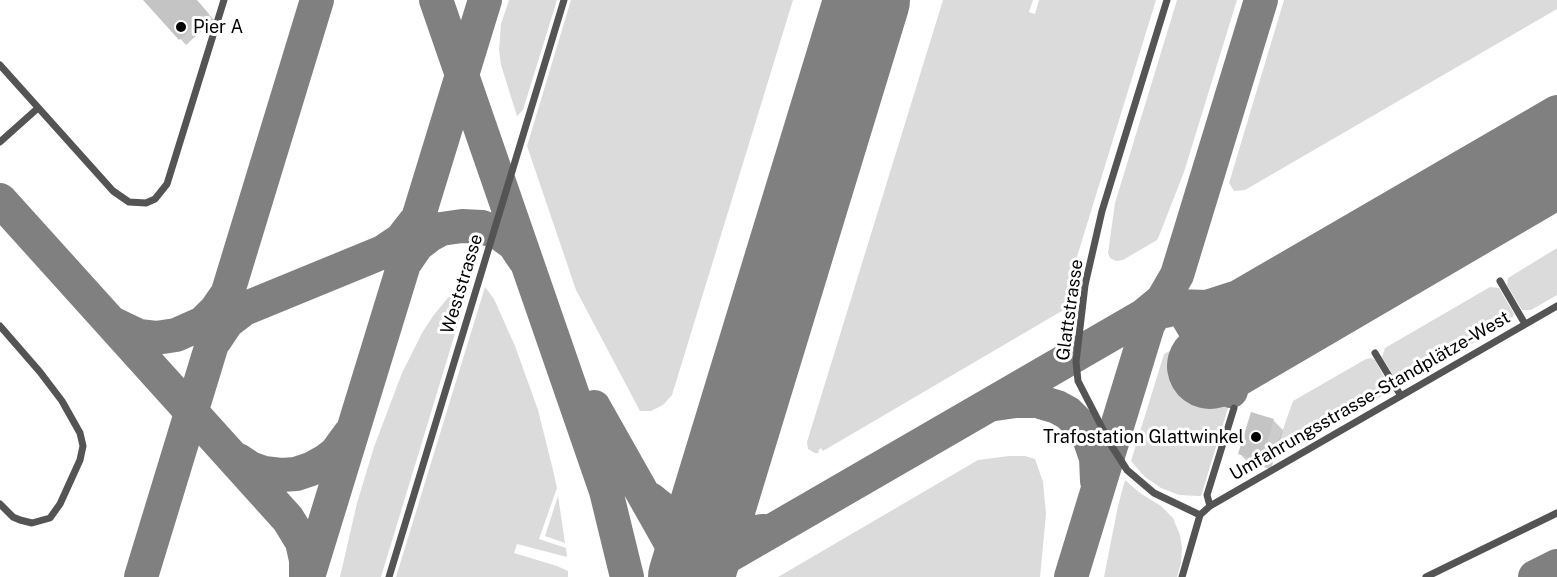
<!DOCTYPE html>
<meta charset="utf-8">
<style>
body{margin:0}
canvas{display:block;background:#fff}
</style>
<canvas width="1557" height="577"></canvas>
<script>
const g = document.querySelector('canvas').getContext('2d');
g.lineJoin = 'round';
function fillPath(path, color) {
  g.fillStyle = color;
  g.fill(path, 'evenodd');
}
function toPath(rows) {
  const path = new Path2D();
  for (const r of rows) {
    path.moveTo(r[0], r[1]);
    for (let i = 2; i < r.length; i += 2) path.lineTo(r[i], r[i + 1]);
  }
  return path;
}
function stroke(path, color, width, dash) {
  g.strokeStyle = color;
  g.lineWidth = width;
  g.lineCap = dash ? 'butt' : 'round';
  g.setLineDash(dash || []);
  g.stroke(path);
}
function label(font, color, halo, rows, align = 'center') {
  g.font = font + ' "Public Sans",sans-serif';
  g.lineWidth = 6;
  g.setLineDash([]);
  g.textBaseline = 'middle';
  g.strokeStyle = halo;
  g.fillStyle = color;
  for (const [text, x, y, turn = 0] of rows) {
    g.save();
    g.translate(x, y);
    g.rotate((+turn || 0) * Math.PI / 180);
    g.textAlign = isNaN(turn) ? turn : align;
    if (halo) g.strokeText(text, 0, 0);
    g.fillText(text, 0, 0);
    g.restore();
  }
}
const green = toPath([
 [509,0,557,0,523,110,517,116,501,65,499,50,501,24],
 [571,0,793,0,672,395,663,405,651,411,640,411,576,290,527,146],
 [943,0,1033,0,1029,12,1035,14,1039,0,1156,0,1072,273,1072,305,823,451,821,448,818,451,819,453,815,453,808,449,807,442],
 [1177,0,1237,0,1184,172,1159,236,1157,240,1123,260,1116,261,1110,258,1108,253,1115,203],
 [1284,0,1557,0,1557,9,1245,190,1234,191,1229,183],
 [1557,135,1557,196,1235,382,1227,369,1273,342,1262,323,1216,350,1208,336],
 [1557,248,1557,295,1531,310,1522,310,1507,285,1508,278],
 [471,281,381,577,340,577,357,503,374,447,402,373,422,333,433,316,451,294,461,286],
 [485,287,494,299,515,346,538,410,552,466,557,488,539,539,566,548,567,557,517,544,514,553,557,566,568,571,568,577,396,577],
 [1490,287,1499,288,1514,314,1511,321,1406,382,1400,383,1396,380,1382,357,1385,348],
 [1190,340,1196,343,1231,405,1228,408,1201,496,1198,496,1179,495,1161,488,1145,477,1131,461,1164,354],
 [1371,358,1375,360,1389,386,1387,393,1275,457,1275,452,1293,401,1366,359],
 [1009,456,1025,456,1035,459,1043,482,1046,514,1040,577,778,577,978,460],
 [1125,480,1140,493,1161,506,1173,518,1180,535,1182,548,1181,563,1177,577,1104,577,1118,506],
 [558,496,565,543,545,536]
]);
const shadow = toPath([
 [145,0,196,0,214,20,186,45],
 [1252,414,1274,421,1283,430,1271,469,1249,463,1240,454]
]);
const taxiway = toPath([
 [436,0,606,491,627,577],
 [0,200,288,519,302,542,306,560,306,577],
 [406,261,417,245,430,235,441,229,462,226,482,227,499,233,514,244,524,259],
 [1165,311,1181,306,1231,391],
 [1143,316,1165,307,1178,306,1207,307,1238,297,1557,112],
 [114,324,139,336,156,338,176,335,203,323,216,310,225,297],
 [215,340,227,322,244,309,383,252,401,240,415,222],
 [995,404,1016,401,1037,401,1057,407,1068,413,1082,427,1089,438,1096,458,1097,481],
 [594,407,690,577],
 [238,460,250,468,264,473,281,475,296,474,311,469,327,460,336,453,349,435],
 [650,499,676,520,701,530,730,535,764,531],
 [141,577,317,0],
 [308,577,485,0],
 [692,577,1143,316,1160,302],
 [1071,577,1148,325,1177,275,1261,0],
 [1535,577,1557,566]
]);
const runway = toPath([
 [1210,366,1557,163],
 [691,577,867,0]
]);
const building = toPath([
 [143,0,197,0,209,14,179,40],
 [1251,412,1274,419,1262,461,1238,454]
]);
const service = toPath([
 [1167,0,1102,211,1085,285,1076,362,1078,381,1111,445,1127,470,1154,493,1200,515,1182,577],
 [0,65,113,191,129,202,146,203,155,199,167,184,224,0],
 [0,142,38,108],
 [1500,281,1525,324],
 [0,326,40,372,62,401,80,433,83,446,80,460,60,504,50,518,32,523,20,520,13,517,0,504],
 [1375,353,1401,396],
 [1210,506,1207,495,1234,408],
 [1200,515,1210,506,1557,306],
 [389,577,564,0],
 [1426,577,1557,513]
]);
const markers = [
 [181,27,6,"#000"],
 [1256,437,6,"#000"]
];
const poiNames = [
 ["Pier A",193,27],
 ["Trafostation Glattwinkel",1244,437,"right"]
];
const streetNames = [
 ["Weststrasse",462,284,-73],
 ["Glattstrasse",1070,310,-82],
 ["Umfahrungsstrasse-Standplätze-West",1370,396,-30]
];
fillPath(green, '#dbdbdb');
fillPath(shadow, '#0003');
stroke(taxiway, '#808080', 34);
stroke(runway, '#808080', 86);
fillPath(building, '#c4c4c4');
stroke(service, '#545454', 7);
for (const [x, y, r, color] of markers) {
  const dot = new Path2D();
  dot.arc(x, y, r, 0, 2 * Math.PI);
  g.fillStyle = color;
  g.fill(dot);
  stroke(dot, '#fff', 2);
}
label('18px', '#000', '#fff', poiNames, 'left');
label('18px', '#000', '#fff', streetNames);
</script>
